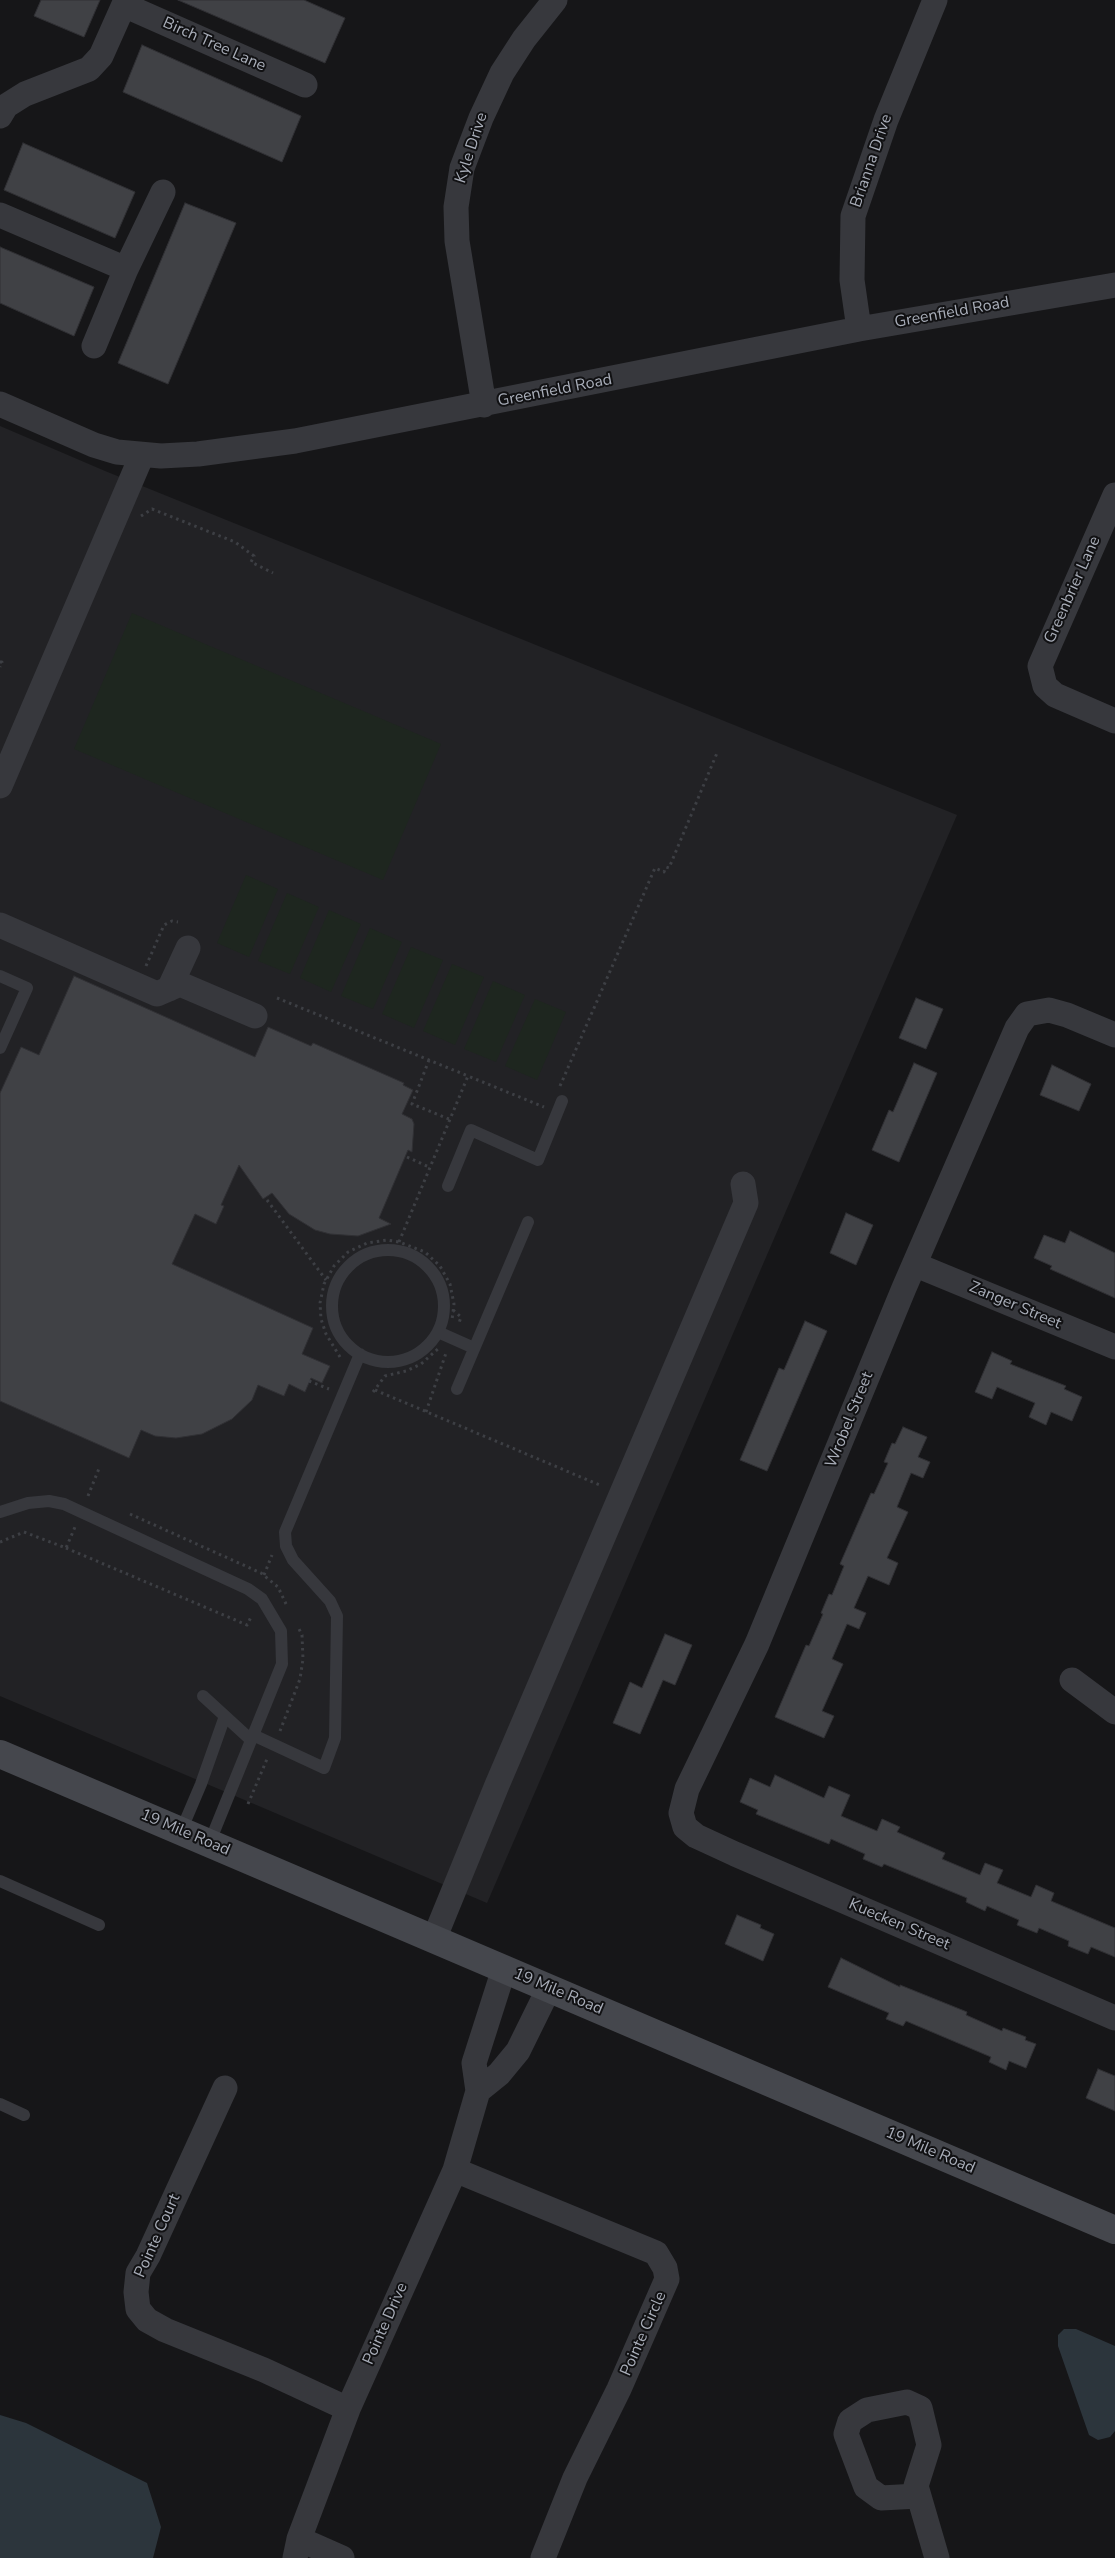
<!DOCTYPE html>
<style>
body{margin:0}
canvas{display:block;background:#161618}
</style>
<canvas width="1115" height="2558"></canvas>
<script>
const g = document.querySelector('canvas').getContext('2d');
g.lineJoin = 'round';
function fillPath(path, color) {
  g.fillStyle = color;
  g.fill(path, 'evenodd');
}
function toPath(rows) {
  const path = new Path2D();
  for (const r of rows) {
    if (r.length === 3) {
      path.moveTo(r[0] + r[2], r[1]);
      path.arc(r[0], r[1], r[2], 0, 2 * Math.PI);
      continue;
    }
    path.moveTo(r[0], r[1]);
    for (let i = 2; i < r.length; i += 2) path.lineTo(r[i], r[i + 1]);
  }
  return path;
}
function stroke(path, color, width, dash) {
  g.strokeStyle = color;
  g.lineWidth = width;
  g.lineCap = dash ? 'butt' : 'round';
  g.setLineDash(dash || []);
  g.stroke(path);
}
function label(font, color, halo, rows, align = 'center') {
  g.font = font + ' "Nunito Sans",sans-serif';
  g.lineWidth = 4;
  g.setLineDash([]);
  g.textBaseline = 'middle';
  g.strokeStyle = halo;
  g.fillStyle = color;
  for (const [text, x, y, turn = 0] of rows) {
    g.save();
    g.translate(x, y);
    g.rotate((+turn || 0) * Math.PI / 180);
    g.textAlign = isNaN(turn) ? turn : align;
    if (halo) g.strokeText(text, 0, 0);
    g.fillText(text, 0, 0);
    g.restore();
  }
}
const built = toPath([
 [0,426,105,471,957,815,487,1903,0,1696]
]);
const green = toPath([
 [132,613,441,744,383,880,74,749],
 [246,875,278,889,249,957,217,943],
 [287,893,319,907,290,974,258,961],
 [329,910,361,924,331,992,300,978],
 [370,928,402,942,373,1009,341,996],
 [411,947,443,960,414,1028,382,1014],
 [452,964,484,977,455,1045,423,1031],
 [493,981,525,995,496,1062,464,1049],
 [535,999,566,1012,537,1080,505,1066]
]);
const water = toPath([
 [1064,2329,1076,2329,1115,2346,1115,2431,1110,2437,1098,2440,1089,2435,1058,2346,1058,2335],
 [0,2415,26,2423,147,2483,161,2527,153,2558,0,2558]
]);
const building = toPath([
 [41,0,100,0,84,37,34,16,41,0],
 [178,0,304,0,345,18,325,63,178,0],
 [142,45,301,116,282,162,123,92,142,45],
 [23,143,135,192,115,238,4,190,23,143],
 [185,203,236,223,168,384,118,363,185,203],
 [0,247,94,287,74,336,0,303,0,247],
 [74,976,255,1057,268,1027,311,1046,313,1043,404,1083,403,1085,413,1090,402,1114,412,1119,414,1124,412,1152,408,1150,379,1218,391,1224,358,1236,330,1234,315,1230,289,1214,272,1193,263,1199,239,1165,221,1205,224,1206,216,1224,195,1214,172,1264,313,1328,302,1354,330,1366,322,1383,311,1378,305,1392,289,1384,284,1396,258,1385,252,1400,232,1419,202,1434,176,1438,155,1436,141,1430,129,1458,0,1401,0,1093,21,1047,39,1055,74,976],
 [916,998,943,1009,926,1049,899,1038,916,998],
 [914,1063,937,1073,899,1162,872,1150,889,1110,893,1112,914,1063],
 [1052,1065,1091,1084,1079,1111,1040,1095,1052,1065],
 [846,1213,873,1225,856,1265,830,1253,846,1213],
 [1070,1231,1115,1253,1115,1298,1050,1269,1052,1266,1034,1258,1044,1235,1065,1243,1070,1231],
 [805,1321,827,1331,767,1471,740,1460,779,1368,784,1370,805,1321],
 [992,1352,1012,1361,1010,1364,1066,1386,1064,1389,1082,1397,1072,1421,1051,1412,1046,1425,1029,1417,1035,1403,997,1387,992,1399,975,1392,992,1352],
 [903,1427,927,1437,918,1457,930,1462,923,1478,911,1473,897,1507,908,1512,887,1558,898,1563,889,1585,868,1576,854,1608,866,1613,859,1629,847,1624,832,1659,843,1664,822,1711,834,1716,824,1738,775,1717,806,1645,809,1646,823,1614,821,1613,829,1594,832,1595,844,1566,840,1564,871,1493,874,1494,888,1463,884,1462,892,1443,895,1444,903,1427],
 [665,1634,692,1645,675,1685,663,1680,640,1734,613,1723,630,1682,642,1688,665,1634],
 [775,1775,824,1798,829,1786,850,1795,841,1816,877,1831,882,1819,900,1827,897,1832,945,1853,942,1859,980,1875,985,1863,1003,1870,997,1883,1031,1897,1036,1885,1054,1893,1051,1901,1115,1928,1115,1957,1091,1947,1088,1954,1068,1946,1069,1941,1039,1928,1037,1933,1017,1925,1019,1920,987,1906,985,1911,966,1902,967,1898,884,1864,882,1867,863,1859,865,1854,831,1839,829,1844,756,1814,758,1810,740,1802,750,1778,770,1787,775,1775],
 [737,1915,761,1925,760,1928,774,1934,763,1961,725,1944,737,1915],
 [841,1958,900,1987,900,1985,967,2012,966,2015,1002,2031,1003,2028,1026,2037,1025,2040,1036,2044,1026,2068,1009,2061,1006,2070,989,2062,991,2057,906,2021,903,2026,886,2019,889,2013,828,1987,841,1958],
 [1098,2069,1115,2076,1115,2111,1086,2098,1098,2069]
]);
const path = toPath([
 [141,516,152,509,235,542,254,556,251,562,273,573],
 [0,662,2,662,0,667],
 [146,966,164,925,172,921,178,922],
 [277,998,468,1076],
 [429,1060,412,1104,449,1119],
 [560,1086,655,868,664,872,666,867,669,868,717,753],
 [407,1157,429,1167],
 [267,1200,326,1280],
 [399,1242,468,1076,544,1107],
 [453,1310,461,1317,459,1323],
 [340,1357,326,1334,321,1319,320,1303,324,1284,334,1266,348,1252,367,1243,387,1240,399,1242,425,1252,440,1266,450,1284,454,1304,452,1320],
 [309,1381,329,1389],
 [375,1390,602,1486],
 [373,1392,385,1376,406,1371,421,1364,439,1348],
 [426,1412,446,1353],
 [88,1496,100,1466],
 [130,1514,261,1573,278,1587,287,1606],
 [0,1542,24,1532,66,1548,75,1527],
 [66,1548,247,1625,252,1615],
 [264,1575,272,1555],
 [280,1731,300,1679,303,1659,302,1635,298,1627],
 [248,1804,267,1759]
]);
const lane = toPath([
 [0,976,27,988,0,1048],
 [448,1186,471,1130,538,1160,562,1101],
 [388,1306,56],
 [438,1332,474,1348],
 [457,1389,528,1222],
 [0,1512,28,1503,49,1501,64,1504,248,1589,262,1599,281,1631,282,1664,209,1844],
 [203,1696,251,1740],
 [253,1735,324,1768,335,1738,337,1616,330,1601,293,1560,286,1546,285,1532,360,1354],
 [181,1831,201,1784,225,1716],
 [0,1881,99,1925],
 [0,2104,24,2115]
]);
const street = toPath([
 [124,5,305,85],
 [0,116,6,106,25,94,89,69,101,56,126,0],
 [0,215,126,269],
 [859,329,852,280,853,216,886,120,935,0],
 [94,346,126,269,163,192],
 [0,404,94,445,117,452,161,456,198,454,295,441,859,329,1115,285],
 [484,405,457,241,456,207,462,168,481,118,502,73,524,39,555,0],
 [1115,495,1040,666,1045,686,1055,695,1115,721],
 [0,786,142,455],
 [0,925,157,994,180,984,255,1016],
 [169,989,188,948],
 [1115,1035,1067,1015,1049,1010,1027,1014,1017,1028,904,1288,757,1644,687,1789,681,1813,685,1827,696,1836,735,1854,1115,2018],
 [916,1265,1115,1347],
 [1072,1680,1115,1712],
 [434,1939,497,1785,746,1203,743,1184],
 [504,1969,474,2063,478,2091,499,2074,518,2051,549,1988],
 [225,2088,148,2256,138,2273,136,2292,138,2309,147,2320,165,2330,264,2370,348,2409],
 [455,2170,656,2253,665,2268,667,2279,619,2389,575,2478,543,2558],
 [918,2496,881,2498,866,2487,846,2434,850,2421,867,2410,907,2402,920,2408,929,2445,916,2486,937,2558],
 [299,2539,342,2558],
 [295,2558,299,2539,348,2409,455,2170,478,2091]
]);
const secondary = toPath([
 [0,1754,1115,2230]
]);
const streetNames = [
 ["Birch Tree Lane",214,45,24],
 ["Kyle Drive",472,148,-72],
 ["Brianna Drive",872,161,-71],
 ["Greenfield Road",952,313,-10],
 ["Greenfield Road",555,391,-11],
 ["Greenbrier Lane",1073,590,-66],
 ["Zanger Street",1015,1306,23],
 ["Wrobel Street",850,1420,-68],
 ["19 Mile Road",185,1833,23],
 ["Kuecken Street",899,1925,23],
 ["19 Mile Road",558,1992,23],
 ["19 Mile Road",930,2151,23],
 ["Pointe Court",158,2236,-66],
 ["Pointe Drive",386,2324,-66],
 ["Pointe Circle",644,2334,-66]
];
fillPath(built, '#222225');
fillPath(green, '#1e261f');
fillPath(water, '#2c353c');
fillPath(building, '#404145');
stroke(building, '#303034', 1);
stroke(path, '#3d3f44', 3, [2.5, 4]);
stroke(lane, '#37383d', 12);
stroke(street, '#37383d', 25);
stroke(secondary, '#45474d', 28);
label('16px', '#a8adb8', '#111113', streetNames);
</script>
